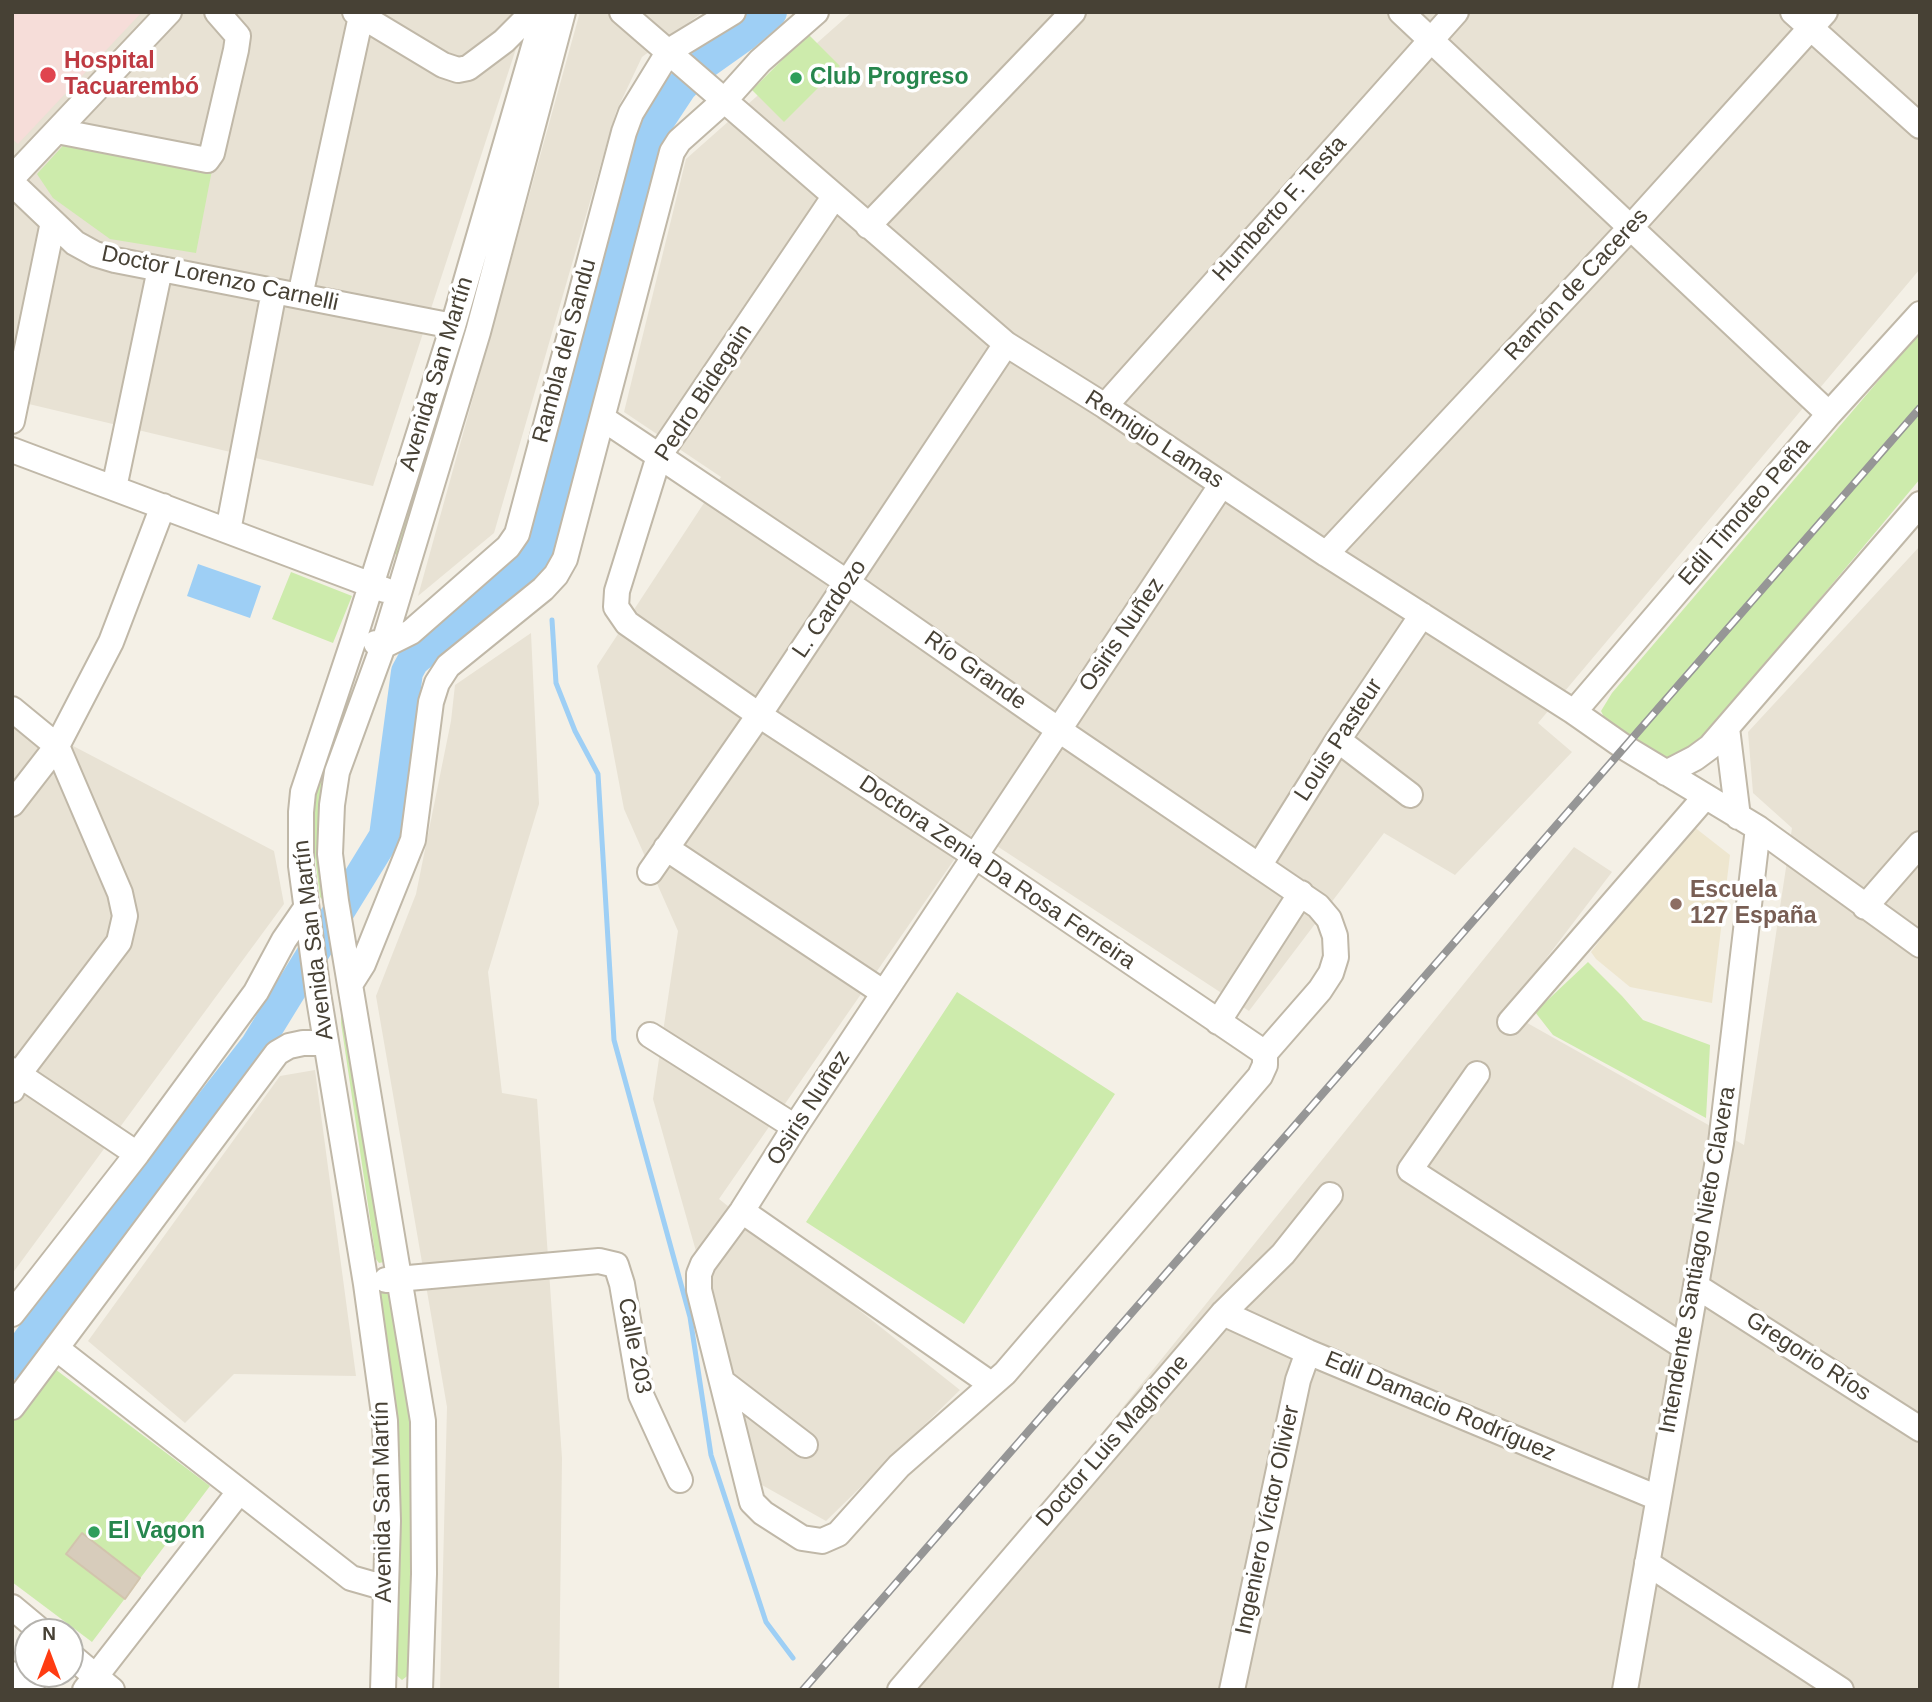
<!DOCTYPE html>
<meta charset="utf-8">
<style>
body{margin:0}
#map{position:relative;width:1932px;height:1702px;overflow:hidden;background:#f4f0e6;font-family:Arial,sans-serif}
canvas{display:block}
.frame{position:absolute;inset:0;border:14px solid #474135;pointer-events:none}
.north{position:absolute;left:14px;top:1618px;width:70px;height:70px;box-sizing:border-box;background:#fff;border:2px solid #b5b3ae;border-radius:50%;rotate:0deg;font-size:19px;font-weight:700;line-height:28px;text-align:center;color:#474135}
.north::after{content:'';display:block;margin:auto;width:24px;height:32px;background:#ff3c12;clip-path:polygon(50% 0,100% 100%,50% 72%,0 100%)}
</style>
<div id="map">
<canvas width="1932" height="1702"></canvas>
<div class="frame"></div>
<div class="north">N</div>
</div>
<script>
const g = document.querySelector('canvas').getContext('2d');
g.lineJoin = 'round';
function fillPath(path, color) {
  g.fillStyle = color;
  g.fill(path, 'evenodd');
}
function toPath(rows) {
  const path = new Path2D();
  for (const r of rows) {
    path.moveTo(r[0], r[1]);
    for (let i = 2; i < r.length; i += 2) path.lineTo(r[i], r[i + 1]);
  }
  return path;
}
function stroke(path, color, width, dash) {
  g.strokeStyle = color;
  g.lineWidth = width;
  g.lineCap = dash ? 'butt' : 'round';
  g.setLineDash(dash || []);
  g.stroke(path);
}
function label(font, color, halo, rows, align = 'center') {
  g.font = font + ' Arial,sans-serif';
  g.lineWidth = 7;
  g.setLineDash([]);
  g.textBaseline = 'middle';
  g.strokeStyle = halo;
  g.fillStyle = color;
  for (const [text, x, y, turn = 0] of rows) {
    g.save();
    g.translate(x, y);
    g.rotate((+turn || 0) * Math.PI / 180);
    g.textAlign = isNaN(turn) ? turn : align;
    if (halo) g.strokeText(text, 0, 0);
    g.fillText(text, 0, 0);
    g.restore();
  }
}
const residential = toPath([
 [12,12,528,12,373,486,12,400],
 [580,12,703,12,642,57,616,112,494,533,418,596],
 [852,12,1916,12,1920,17,1920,269,1538,723,1572,752,1455,875,1384,833,1249,1011,974,831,719,1199,960,1390,826,1521,762,1485,653,1099,678,931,624,809,597,666,721,477,624,412,686,159],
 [1920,546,1920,1690,895,1690,1574,847,1612,872,1506,1011,1744,1145,1792,828,1753,793,1748,732],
 [531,633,539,804,488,972,502,1093,537,1099,562,1458,559,1690,440,1690,447,1407,376,996,416,894,451,721,455,685],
 [12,714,274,851,284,904,12,1274],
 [315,1070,356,1376,234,1374,185,1423,88,1341,280,1076]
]);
const education = toPath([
 [1689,823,1730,855,1712,1003,1630,987,1596,959,1591,952]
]);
const medical = toPath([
 [12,12,142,12,18,144,12,139]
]);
const green = toPath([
 [808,34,840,66,784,122,752,90],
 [545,35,474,315,397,554,391,555],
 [71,137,212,170,196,253,110,239,53,198,37,174],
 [1920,332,1920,479,1695,748,1670,761,1608,725,1601,711,1612,693],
 [291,572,352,596,333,643,272,619],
 [356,663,359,665,322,782,319,823,327,904,320,897,312,833,312,807,316,784],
 [1588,962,1622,996,1643,1020,1710,1045,1706,1118,1553,1035,1535,1012],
 [957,992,1115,1094,964,1324,806,1222],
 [341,999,384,1262,379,1263,376,1259,341,1023],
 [388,1290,393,1294,408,1375,415,1469,410,1674,402,1680,395,1674,399,1470,395,1417,379,1297,382,1291],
 [51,1366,210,1486,92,1642,12,1582,12,1417]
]);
const water = toPath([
 [198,564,261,586,250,618,187,596]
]);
const stream = toPath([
 [552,620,556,683,575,731,598,774,614,1040,690,1317,711,1455,766,1622,793,1658]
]);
const river = toPath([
 [12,1364,42,1321,256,1046,385,836,407,672,413,661,536,557,646,140,681,87,705,63,743,36,771,12]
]);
const building = toPath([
 [82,1533,140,1578,125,1599,66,1554,82,1533]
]);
const minor = toPath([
 [355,12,443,65,458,70,468,68,504,41,533,12],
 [622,12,1006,344,1105,406,1326,554,1574,712,1624,747,1758,828,1920,945],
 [1401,12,1829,414],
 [1793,12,1920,126],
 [57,131,207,160,212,153,236,50,238,36,217,12],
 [12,178,169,12],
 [12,183,75,243,95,254,115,260,453,326],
 [868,226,1073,12],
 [300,296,361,16],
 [1105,406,1456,12],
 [602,418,659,456,848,583,1059,730,1318,906,1329,919,1335,936,1336,957,1331,973,1320,990,1265,1053,975,856,759,715,627,623,616,607,617,591,659,456,834,197],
 [12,421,53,222],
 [12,450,385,590],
 [1222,484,795,1127,742,1211,703,1264,699,1274,699,1290,752,1502,763,1513,802,1538,822,1541,838,1534,899,1466,1005,1373,1260,1076,1265,1065,1265,1053],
 [114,488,160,269],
 [228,531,274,291],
 [1326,554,1631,227,1825,12],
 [376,643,383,646,411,632,508,547,517,534,624,132,631,113,669,51,733,12],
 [12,709,57,746,120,893,125,916,119,942,18,1075,12,1090],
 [1574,712,1829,414,1920,314],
 [1727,728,1738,817],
 [1338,740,1410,795],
 [1666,773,1695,758,1710,747,1920,504],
 [12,804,57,746,111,642,163,506],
 [666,848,884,993],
 [1259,866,1338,740,1422,615],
 [650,872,759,715,1006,344],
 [1865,907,1920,844],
 [351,983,363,964,413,840,431,702,437,683,448,666,543,589,556,575,565,559,672,152,679,141,725,100,760,61,816,12],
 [1218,1022,1301,893],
 [1510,1022,1705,797],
 [650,1035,795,1127],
 [12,1070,137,1154],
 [1477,1074,1410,1170,1684,1347],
 [742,1211,991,1384],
 [386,1280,599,1261,616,1265,622,1284,641,1395,680,1480],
 [1696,1286,1920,1429],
 [1223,1313,1308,1352,1658,1498],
 [12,1314,137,1154,256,992,284,940,306,908],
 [56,1348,351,1578,386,1588],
 [724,1383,805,1445],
 [12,1407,277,1053,289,1046,303,1043,326,1043],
 [1647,1563,1841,1690],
 [12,1607,42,1632],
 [70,1655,112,1690],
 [12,1674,32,1690],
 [85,1690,239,1492],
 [383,1690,388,1521,385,1421,366,1284,318,993,301,866,301,812,303,792,355,636,453,326,544,12],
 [420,1690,424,1574,423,1421,336,901,330,854,332,805,337,772,383,646,478,332,563,12],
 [900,1690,1223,1313,1283,1254,1330,1195],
 [1232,1690,1298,1380,1308,1352],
 [1625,1690,1721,1143,1758,828]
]);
const rail = toPath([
 [803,1690,1920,408]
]);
const markers = [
 [48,75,9,"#e0444e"],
 [796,78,7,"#2e9e5b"],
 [1676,904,7,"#8d6e63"],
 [94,1532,7,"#2e9e5b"]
];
const healthNames = [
 ["Hospital",64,62],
 ["Tacuarembó",64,88]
];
const leisureNames = [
 ["Club Progreso",810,78],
 ["El Vagon",108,1532]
];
const streetNames = [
 ["Humberto F. Testa",1280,209,-48],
 ["Doctor Lorenzo Carnelli",220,279,12],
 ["Ramón de Caceres",1577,285,-47],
 ["Rambla del Sandu",565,351,-75],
 ["Avenida San Martín",437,374,-73],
 ["Pedro Bidegain",704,393,-57],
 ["Remigio Lamas",1154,440,33],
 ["Edil Timoteo Peña",1745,512,-49],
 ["L. Cardozo",830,609,-56],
 ["Osiris Nuñez",1122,635,-56],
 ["Río Grande",975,671,35],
 ["Louis Pasteur",1339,740,-57],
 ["Doctora Zenia Da Rosa Ferreira",997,873,34],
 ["Avenida San Martín",314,940,-97],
 ["Osiris Nuñez",809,1108,-57],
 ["Intendente Santiago Nieto Clavera",1698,1260,-80],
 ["Calle 203",634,1346,79],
 ["Gregorio Ríos",1808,1357,33],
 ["Edil Damacio Rodríguez",1440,1407,23],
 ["Doctor Luis Magñone",1113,1441,-49],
 ["Avenida San Martín",383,1502,-91],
 ["Ingeniero Víctor Olivier",1268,1520,-78]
];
const educationNames = [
 ["Escuela",1690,891],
 ["127 España",1690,917]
];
fillPath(residential, '#e8e2d4');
fillPath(education, '#eee6cf');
fillPath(medical, '#f6ddd9');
fillPath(green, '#cdebac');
fillPath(water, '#9ecff5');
stroke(stream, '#9ecff5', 5);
stroke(river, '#9ecff5', 32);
fillPath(building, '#d7ccbb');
stroke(building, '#d2c4ad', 2);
stroke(minor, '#c0b8a8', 28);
stroke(minor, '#fff', 24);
stroke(rail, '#969696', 8);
stroke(rail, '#fff', 5, [16]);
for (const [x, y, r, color] of markers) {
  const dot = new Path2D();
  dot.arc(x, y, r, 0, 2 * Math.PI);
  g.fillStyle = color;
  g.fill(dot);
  stroke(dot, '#fff', 2.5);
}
label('bold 23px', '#be3a42', '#fff', healthNames, 'left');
label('bold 23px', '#27864d', '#fff', leisureNames, 'left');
label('23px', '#474135', '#fff', streetNames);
label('bold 23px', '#785e54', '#fff', educationNames, 'left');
</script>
